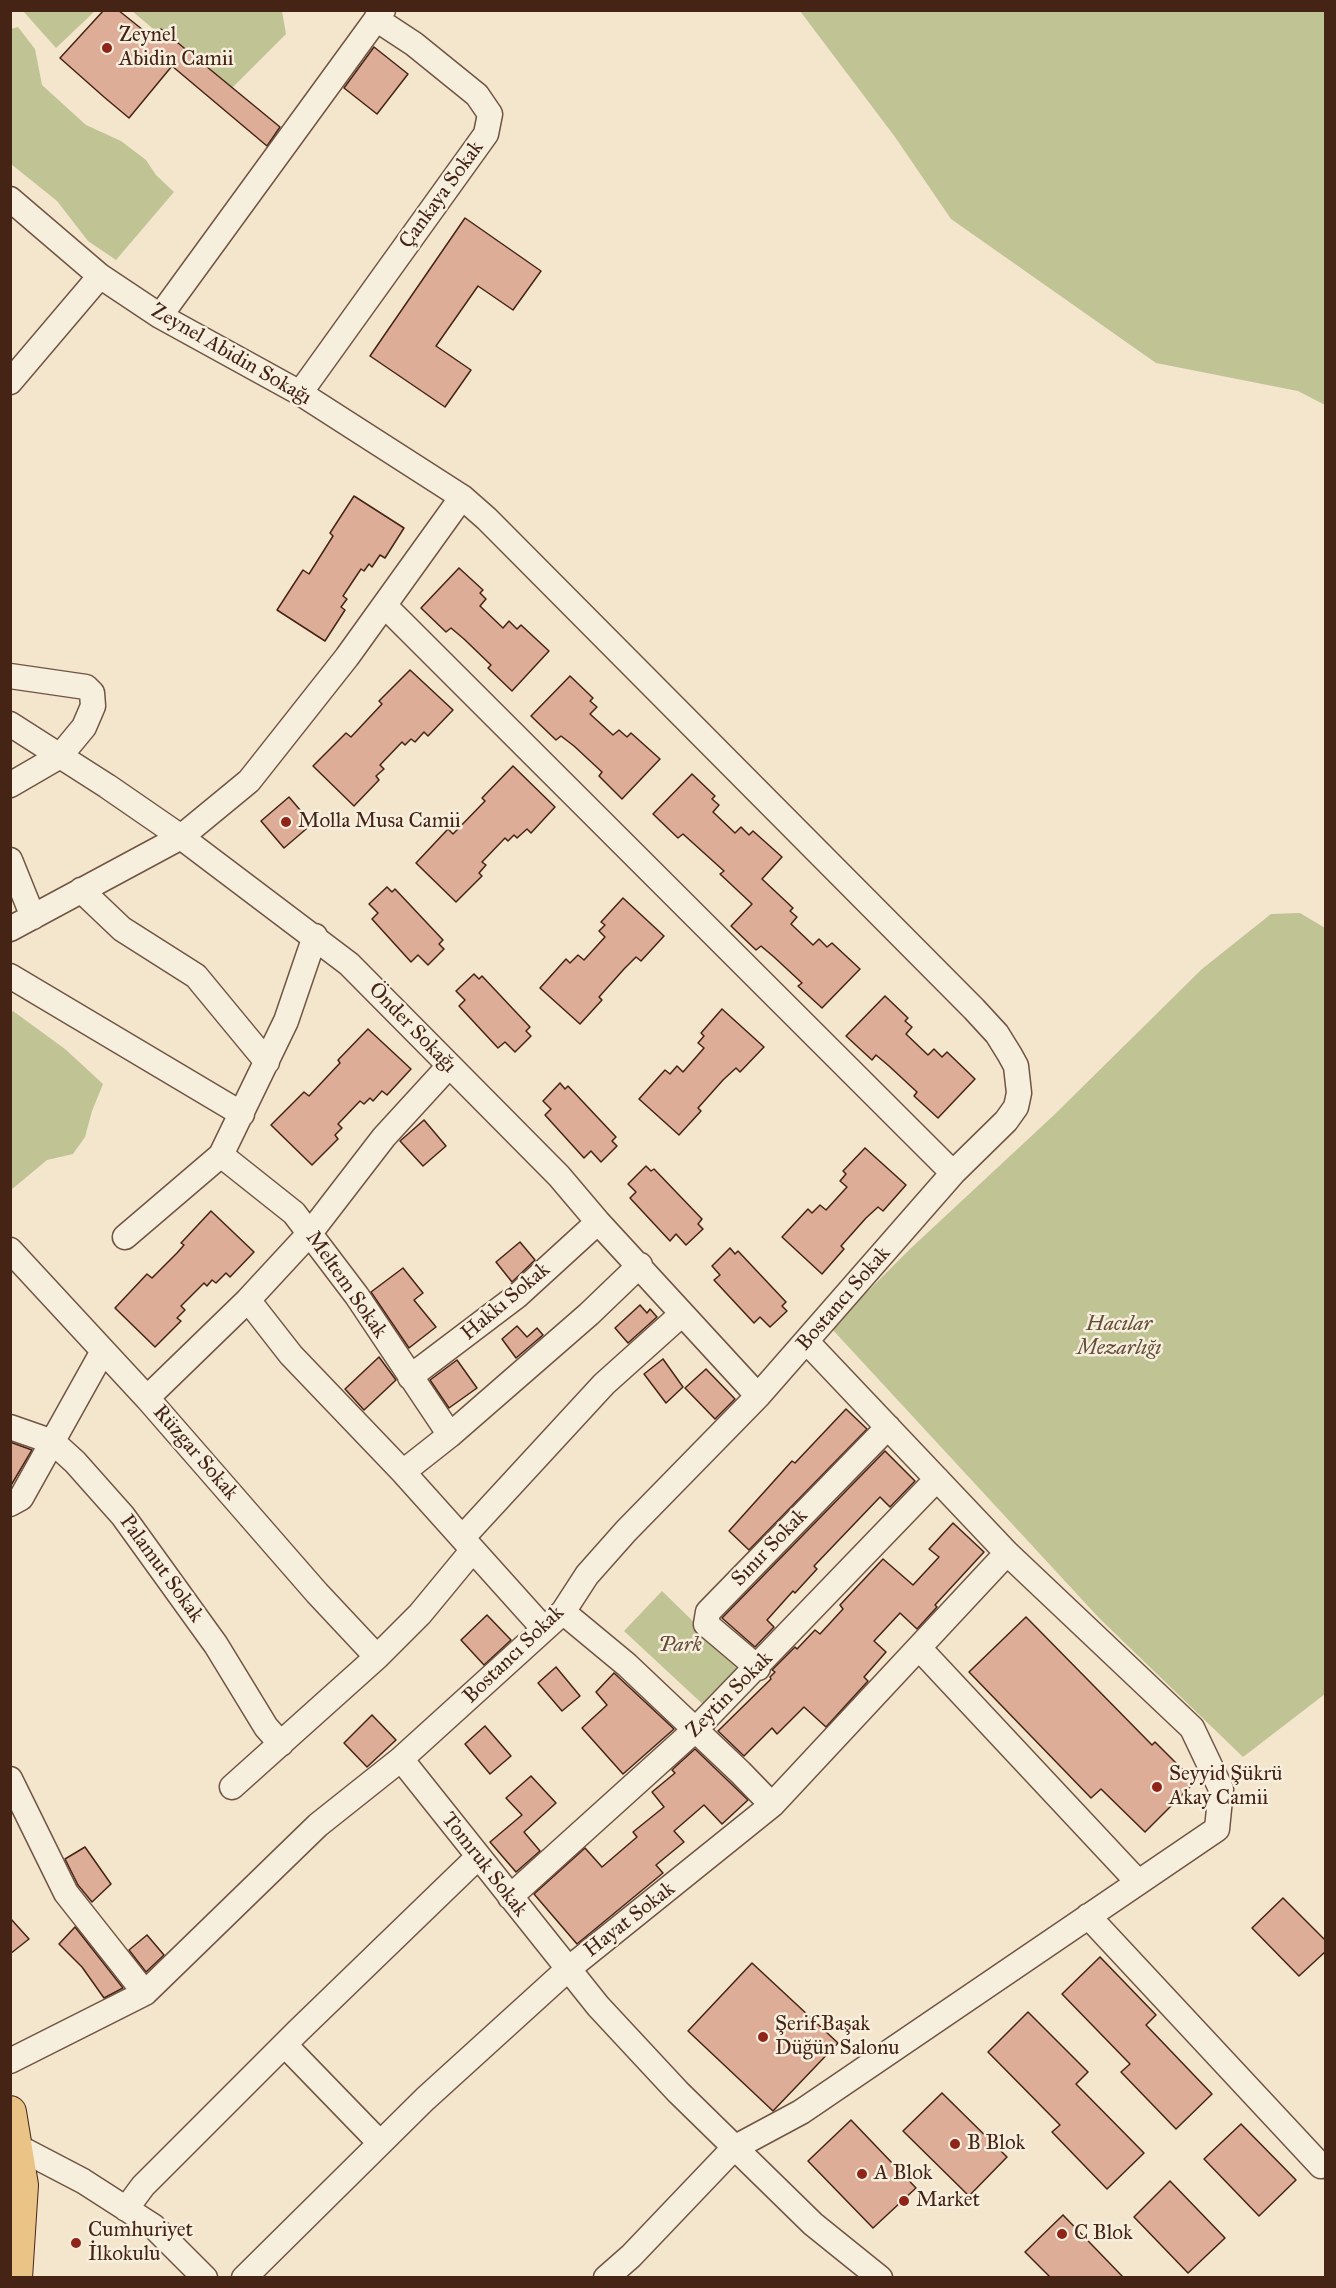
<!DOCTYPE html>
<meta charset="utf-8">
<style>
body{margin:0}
#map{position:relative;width:1336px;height:2288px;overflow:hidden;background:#f3e6cd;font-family:"IM FELL Great Primer",serif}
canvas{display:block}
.frame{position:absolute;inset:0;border:12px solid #462415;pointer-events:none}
</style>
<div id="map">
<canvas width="1336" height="2288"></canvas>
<div class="frame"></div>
</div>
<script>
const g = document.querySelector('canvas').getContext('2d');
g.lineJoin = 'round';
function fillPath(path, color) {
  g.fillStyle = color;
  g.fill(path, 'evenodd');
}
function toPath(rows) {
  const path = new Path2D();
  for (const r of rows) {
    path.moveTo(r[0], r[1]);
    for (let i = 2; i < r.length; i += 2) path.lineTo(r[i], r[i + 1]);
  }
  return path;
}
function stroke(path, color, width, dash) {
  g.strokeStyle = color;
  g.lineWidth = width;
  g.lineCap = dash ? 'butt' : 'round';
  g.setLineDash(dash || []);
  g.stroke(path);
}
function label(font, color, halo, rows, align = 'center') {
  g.font = font + ' "IM FELL Great Primer",serif';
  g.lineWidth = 5;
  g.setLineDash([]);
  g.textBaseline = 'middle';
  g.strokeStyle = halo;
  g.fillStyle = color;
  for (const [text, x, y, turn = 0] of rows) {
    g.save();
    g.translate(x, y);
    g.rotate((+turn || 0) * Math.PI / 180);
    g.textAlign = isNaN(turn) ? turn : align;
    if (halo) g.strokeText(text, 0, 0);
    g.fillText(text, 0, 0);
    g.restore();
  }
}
const green = toPath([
 [23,11,95,11,56,48],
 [132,11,282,11,286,34,228,92],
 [800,11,1325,11,1325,405,1298,391,1156,363,951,219,895,137],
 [18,27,35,49,42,85,86,125,121,141,146,160,156,175,174,192,116,260,88,241,57,201,11,164,11,29],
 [1300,913,1325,928,1325,1694,1243,1757,1100,1619,831,1328,910,1249,1054,1115,1202,969,1271,914],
 [13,1011,65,1049,103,1084,92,1111,85,1137,73,1154,47,1160,11,1190,10,1014],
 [662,1591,745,1672,709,1710,624,1631]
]);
const building = toPath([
 [104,10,118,10,153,38,161,29,280,127,267,146,172,66,129,118,104,97,60,58,104,10],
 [374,47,408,74,377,114,344,88,374,47],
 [465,218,541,271,513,310,478,286,436,346,471,370,445,407,370,356,465,218],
 [354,496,404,528,385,558,380,555,372,567,369,564,364,571,361,569,343,596,347,599,341,607,345,610,325,641,277,610,303,570,309,574,333,536,330,533,354,496],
 [459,568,483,590,480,593,486,599,480,606,503,628,509,621,517,629,521,625,549,651,512,691,488,668,491,665,464,639,451,628,446,632,421,608,459,568],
 [410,670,453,710,428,736,424,732,415,742,411,739,405,745,402,742,380,765,384,769,376,776,379,780,354,806,313,766,346,733,351,737,382,704,379,701,410,670],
 [570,676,593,698,590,701,597,707,590,714,613,735,619,730,627,737,631,733,660,759,622,799,599,776,602,772,574,746,561,736,556,740,531,716,570,676],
 [513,766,555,807,531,833,527,829,517,838,514,835,508,841,505,838,482,862,486,865,479,873,482,876,456,902,416,863,448,829,453,834,485,801,482,798,513,766],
 [692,774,715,796,712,799,719,805,713,812,735,833,741,827,749,835,753,831,782,857,762,879,793,908,790,911,797,917,791,924,813,945,819,939,827,947,832,943,860,969,822,1008,798,986,802,983,774,957,761,946,756,950,731,926,752,904,720,874,724,871,683,834,678,838,653,814,692,774],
 [289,797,312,824,284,848,261,821,289,797],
 [387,887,392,892,395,889,443,940,439,944,444,949,428,965,418,955,411,962,372,919,378,913,369,904,387,887],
 [623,898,664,936,641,961,636,957,624,969,599,997,602,1000,580,1024,540,988,566,959,570,963,578,955,584,960,605,937,599,931,605,925,601,922,623,898],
 [474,974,479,979,482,976,530,1027,526,1031,531,1036,515,1052,505,1042,498,1048,459,1006,465,1000,456,991,474,974],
 [885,996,908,1018,905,1021,912,1027,906,1034,928,1055,934,1049,942,1057,947,1052,975,1079,938,1118,914,1096,917,1092,889,1066,876,1055,872,1060,846,1036,885,996],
 [722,1009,764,1047,740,1072,736,1068,723,1080,698,1108,701,1111,679,1135,639,1099,665,1070,670,1074,677,1066,683,1072,704,1048,698,1043,704,1036,701,1033,722,1009],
 [368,1029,411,1069,387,1095,382,1091,373,1101,370,1098,364,1104,360,1101,338,1124,342,1128,335,1135,338,1139,312,1165,271,1125,304,1092,309,1096,340,1063,338,1060,368,1029],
 [560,1083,565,1089,568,1086,616,1137,612,1141,617,1146,601,1162,591,1151,584,1158,545,1115,551,1109,543,1101,560,1083],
 [424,1120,446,1146,423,1166,400,1141,424,1120],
 [865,1148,906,1185,883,1211,878,1207,866,1218,841,1246,844,1249,822,1274,782,1237,808,1209,812,1213,820,1205,826,1210,847,1187,840,1181,846,1174,843,1171,865,1148],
 [646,1166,651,1171,654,1169,702,1219,698,1224,703,1229,686,1245,676,1234,670,1241,630,1198,636,1192,628,1184,646,1166],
 [211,1211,254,1252,230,1277,226,1273,216,1283,212,1280,207,1286,204,1283,181,1306,185,1310,177,1318,181,1321,155,1347,115,1308,147,1274,152,1278,177,1253,184,1245,181,1243,211,1211],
 [520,1242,535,1260,512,1282,496,1262,520,1242],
 [730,1248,735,1254,738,1251,786,1302,782,1306,787,1311,770,1327,760,1317,754,1323,714,1280,720,1275,712,1266,730,1248],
 [403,1268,423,1293,414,1300,436,1327,409,1348,371,1292,403,1268],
 [640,1305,647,1313,650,1309,657,1317,628,1343,615,1328,640,1305],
 [517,1326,527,1337,537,1328,543,1335,516,1358,502,1339,517,1326],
 [379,1357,396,1380,364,1410,345,1389,379,1357],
 [663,1359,683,1387,666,1403,644,1374,663,1359],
 [457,1360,477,1388,449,1408,430,1380,457,1360],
 [706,1369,735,1399,715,1419,685,1388,706,1369],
 [846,1409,867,1429,749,1550,729,1531,792,1461,795,1463,846,1409],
 [10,1442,32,1450,10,1487,10,1442],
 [885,1451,915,1481,890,1507,880,1497,814,1566,817,1569,795,1593,793,1591,767,1620,774,1627,755,1647,722,1618,885,1451],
 [953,1523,984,1552,935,1605,937,1607,917,1629,900,1613,874,1641,886,1652,864,1677,868,1681,826,1727,804,1707,777,1734,772,1728,744,1756,718,1731,771,1679,770,1677,775,1672,772,1670,795,1647,797,1649,815,1630,820,1634,843,1609,840,1605,883,1559,913,1585,939,1557,929,1549,953,1523],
 [487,1615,511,1640,484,1665,461,1640,487,1615],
 [1026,1617,1152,1745,1155,1742,1195,1782,1145,1832,1101,1789,1091,1798,969,1672,1026,1617],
 [556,1667,580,1696,562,1711,538,1683,556,1667],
 [614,1673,674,1729,623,1774,582,1728,607,1705,596,1692,614,1673],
 [372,1715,396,1740,367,1767,344,1743,372,1715],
 [485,1726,511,1756,490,1774,465,1744,485,1726],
 [695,1749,748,1800,722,1824,704,1805,674,1831,684,1842,656,1865,663,1873,577,1944,534,1894,585,1848,602,1867,637,1837,633,1832,664,1807,652,1792,675,1773,672,1770,674,1768,695,1749],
 [531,1776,556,1803,524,1832,540,1851,516,1872,490,1842,522,1815,506,1798,531,1776],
 [85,1847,111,1884,92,1902,78,1885,65,1859,85,1847],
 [1283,1898,1326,1941,1326,1951,1299,1976,1252,1928,1283,1898],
 [10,1918,29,1939,10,1954,10,1918],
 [75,1927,123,1988,104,1998,82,1967,59,1944,75,1927],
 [147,1935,164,1955,146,1972,129,1950,147,1935],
 [1100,1957,1156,2015,1146,2025,1212,2094,1176,2129,1121,2072,1130,2064,1062,1994,1100,1957],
 [752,1963,838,2043,773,2111,688,2031,752,1963],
 [1028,2012,1088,2072,1076,2084,1144,2153,1107,2189,1052,2132,1060,2125,988,2052,1028,2012],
 [942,2093,1007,2157,969,2196,903,2131,942,2093],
 [851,2120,916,2188,873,2228,808,2161,851,2120],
 [1241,2124,1296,2180,1259,2216,1204,2159,1241,2124],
 [1170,2181,1225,2238,1188,2273,1134,2217,1170,2181],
 [1063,2215,1123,2277,1050,2277,1025,2252,1063,2215]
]);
const minor = toPath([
 [10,199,100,276,160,316,300,393,462,497,487,519,974,1009,997,1034,1010,1055,1016,1066,1019,1093,1016,1107,1006,1121,953,1173,758,1396,626,1531,587,1575,563,1612,401,1759,318,1825,145,1993,10,2061],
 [160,316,383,10],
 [10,382,100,276],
 [300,393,486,134,490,114,477,95,414,44,376,19],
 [385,606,953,1173],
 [10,676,86,687,92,693,93,706,84,727,60,756,10,785],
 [10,724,107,786,181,837,349,964,559,1176,598,1222,758,1396],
 [10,860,33,917],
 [81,890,122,929,196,976,267,1062],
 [10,929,181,837,249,781,347,657,462,497],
 [10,976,242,1114],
 [221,1155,294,1213,357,1296,450,1435],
 [125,1237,221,1155,286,1021,315,936],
 [10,1250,147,1398,317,1593,377,1657],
 [248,1300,291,1355,403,1472,544,1629],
 [410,1377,517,1296,598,1222],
 [147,1398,248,1300,310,1233,384,1137,449,1066],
 [10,1427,53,1442,75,1462,123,1516,216,1645,266,1727,281,1744],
 [403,1472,450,1435,589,1314,640,1265],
 [10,1504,21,1498,103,1351],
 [463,1537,604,1384,682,1314],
 [563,1612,627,1665,740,1772,772,1805],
 [919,1648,1138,1882],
 [758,1668,706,1624,708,1612,888,1427],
 [401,1759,598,2006,678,2092,813,2224,880,2278],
 [10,1779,66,1893,145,1993],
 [232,1787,377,1657,420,1614,472,1551],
 [510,1897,696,1729,937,1479],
 [1088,1916,1321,2166],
 [285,2045,380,2143],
 [16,2146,83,2181,153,2226,205,2278],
 [126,2209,143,2186,297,2032,478,1857],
 [244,2278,425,2099,567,1970,772,1805,1007,1553],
 [606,2278,631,2256,734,2148,801,2112,1217,1829,1221,1789,1192,1728,1007,1553,807,1342]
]);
const major = toPath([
 [10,2112,22,2185,16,2278]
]);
const markers = [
 [107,48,6,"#8f2418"],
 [286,822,6,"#8f2418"],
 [1157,1787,6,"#8f2418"],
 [763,2037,6,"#8f2418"],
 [955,2144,6,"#8f2418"],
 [862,2174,6,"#8f2418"],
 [904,2201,6,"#8f2418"],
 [1062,2234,6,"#8f2418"],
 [76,2243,6,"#8f2418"]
];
const poiNames = [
 ["Zeynel",119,36],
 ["Abidin Camii",119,60],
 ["Molla Musa Camii",298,822],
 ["Seyyid Şükrü",1169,1775],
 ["Akay Camii",1169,1799],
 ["Şerif Başak",775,2025],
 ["Düğün Salonu",775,2049],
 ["B Blok",967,2144],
 ["A Blok",874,2174],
 ["Market",916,2201],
 ["Cumhuriyet",88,2231],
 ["İlkokulu",88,2255],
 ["C Blok",1074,2234]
];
const streetNames = [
 ["Çankaya Sokak",442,195,-54],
 ["Zeynel Abidin Sokağı",231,355,30],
 ["Önder Sokağı",412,1028,46],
 ["Meltem Sokak",346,1285,55],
 ["Bostancı Sokak",844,1299,-49],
 ["Hakkı Sokak",506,1302,-40],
 ["Rüzgar Sokak",195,1453,49],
 ["Sınır Sokak",770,1548,-46],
 ["Palamut Sokak",161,1569,54],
 ["Bostancı Sokak",514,1655,-44],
 ["Zeytin Sokak",730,1695,-45],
 ["Tomruk Sokak",484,1865,52],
 ["Hayat Sokak",630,1920,-38]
];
const parkNames = [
 ["Hacılar",1119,1325],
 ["Mezarlığı",1119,1349],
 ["Park",680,1646]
];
fillPath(green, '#c0c394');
fillPath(building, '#ddad97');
stroke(building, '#462415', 1.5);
stroke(minor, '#715443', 27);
stroke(major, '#462415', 34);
stroke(minor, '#f7efde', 24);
stroke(major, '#eac386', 32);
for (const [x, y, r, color] of markers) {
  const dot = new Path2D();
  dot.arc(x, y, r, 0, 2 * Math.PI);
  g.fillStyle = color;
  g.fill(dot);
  stroke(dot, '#f7efde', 2);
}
label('21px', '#462415', '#f7efde', poiNames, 'left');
label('21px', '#462415', '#f7efde', streetNames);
label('italic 21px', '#644c35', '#f7efde', parkNames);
</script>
